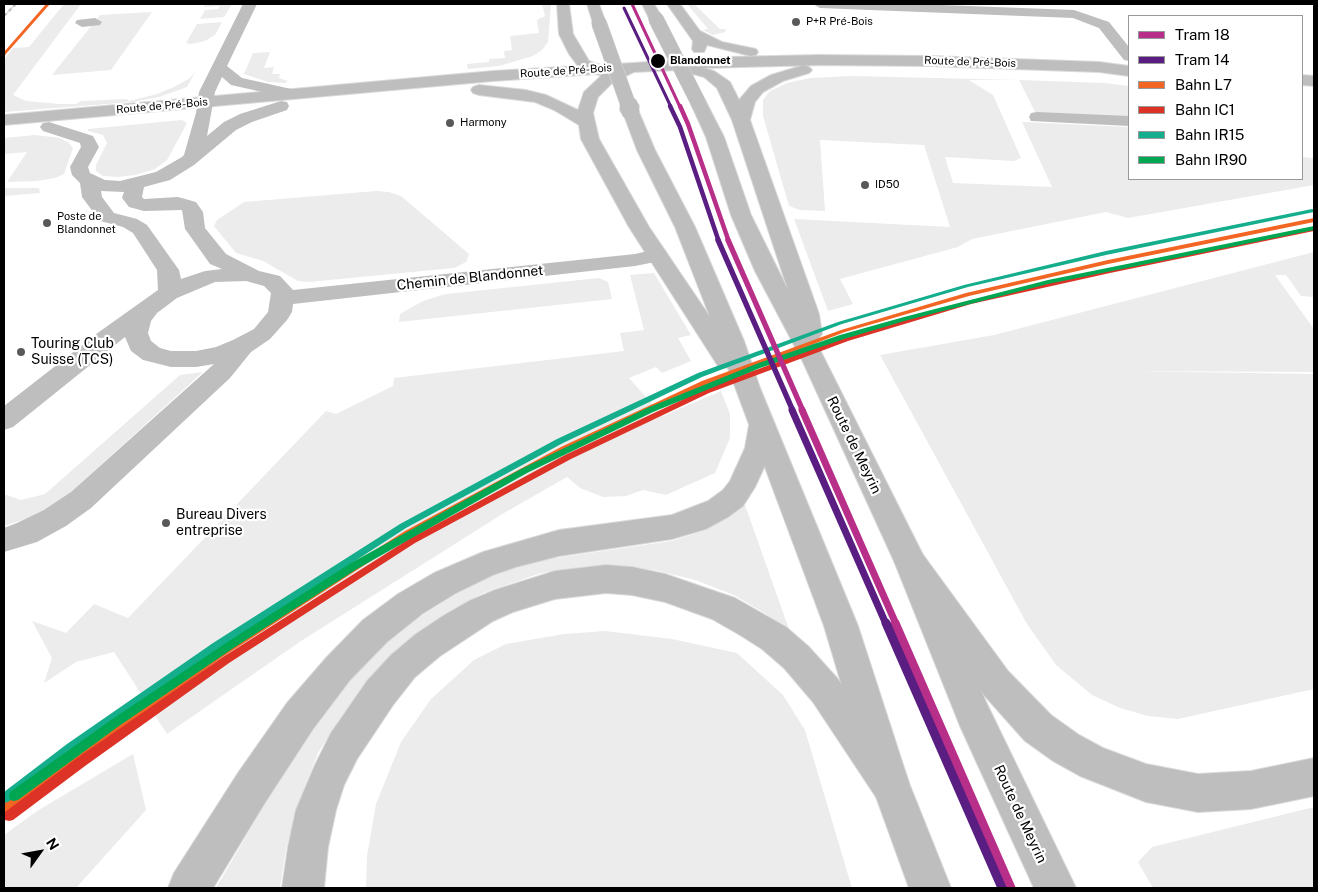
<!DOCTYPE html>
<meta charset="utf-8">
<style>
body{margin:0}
#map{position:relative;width:1318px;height:892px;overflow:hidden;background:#fff;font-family:"Public Sans",sans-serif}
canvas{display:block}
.frame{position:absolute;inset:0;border:5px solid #000;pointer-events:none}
.legend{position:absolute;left:1128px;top:15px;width:175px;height:165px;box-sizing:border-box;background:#fff;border:1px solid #999;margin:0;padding:6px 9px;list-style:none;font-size:15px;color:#000}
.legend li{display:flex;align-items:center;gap:10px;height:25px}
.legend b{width:25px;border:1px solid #999}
.north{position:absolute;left:15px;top:827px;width:50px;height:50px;-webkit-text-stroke:4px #fff;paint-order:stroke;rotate:58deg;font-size:14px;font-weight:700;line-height:20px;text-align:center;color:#000}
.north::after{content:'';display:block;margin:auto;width:18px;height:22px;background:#000;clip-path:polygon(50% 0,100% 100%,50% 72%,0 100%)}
</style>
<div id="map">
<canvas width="1318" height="892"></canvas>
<div class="frame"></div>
<ul class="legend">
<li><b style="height:6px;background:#b82f89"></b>Tram 18</li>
<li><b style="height:6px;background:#5a1e82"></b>Tram 14</li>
<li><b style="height:6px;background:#f26522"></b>Bahn L7</li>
<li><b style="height:6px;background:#dd3327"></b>Bahn IC1</li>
<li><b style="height:6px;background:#15ae8d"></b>Bahn IR15</li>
<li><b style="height:6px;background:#00a651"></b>Bahn IR90</li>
</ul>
<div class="north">N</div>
</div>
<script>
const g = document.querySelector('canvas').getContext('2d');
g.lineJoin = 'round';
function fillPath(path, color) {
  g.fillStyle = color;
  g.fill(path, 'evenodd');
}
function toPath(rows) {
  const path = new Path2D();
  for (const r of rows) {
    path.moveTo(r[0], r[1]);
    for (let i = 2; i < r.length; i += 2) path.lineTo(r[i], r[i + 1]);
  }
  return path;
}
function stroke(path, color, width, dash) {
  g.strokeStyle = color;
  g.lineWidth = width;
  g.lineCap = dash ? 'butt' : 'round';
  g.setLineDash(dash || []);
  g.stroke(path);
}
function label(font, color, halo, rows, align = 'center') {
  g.font = font + ' "Public Sans",sans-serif';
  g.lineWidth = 4.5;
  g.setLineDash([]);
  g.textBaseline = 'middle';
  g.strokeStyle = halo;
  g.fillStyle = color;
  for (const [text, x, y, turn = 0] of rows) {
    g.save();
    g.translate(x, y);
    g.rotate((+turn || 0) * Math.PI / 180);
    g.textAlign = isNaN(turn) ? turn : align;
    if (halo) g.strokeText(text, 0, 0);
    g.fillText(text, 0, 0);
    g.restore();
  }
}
const green = toPath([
 [64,4,81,4,13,95,26,101,60,104,76,104,81,101,127,99,129,101,157,94,174,87,190,78,195,72,187,87,159,97,133,102,4,112,4,60,13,48,29,47],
 [205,4,232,4,224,17,200,19,205,10,218,9,220,6,204,7],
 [542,4,551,4,548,42,542,50,533,56,499,66,468,69,467,64,489,62,489,59,505,58,504,51,512,50,510,36,539,33,537,20,545,16],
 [687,4,694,4,720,29,726,29,725,32,713,35,703,30,708,29],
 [152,12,111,70,52,75,100,15],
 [222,22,215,35,205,41,191,44,186,43,197,24],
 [270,52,264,68,274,67,272,74,280,74,279,78,288,81,285,83,268,82,244,74,253,53],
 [853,76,1019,80,1104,83,1129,86,1129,119,1036,114,1019,80,969,80,993,95,1021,158,1014,161,945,157,953,183,1052,187,1022,122,1129,127,1129,179,1302,179,1302,157,1314,158,1314,185,1128,218,1106,212,972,239,958,247,840,279,853,304,828,311,794,219,950,227,924,145,820,140,825,211,800,210,789,206,763,116,763,100,770,91,787,83,810,78],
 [182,120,187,123,171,153,167,160,155,169,135,175,118,177,103,176,96,171,96,165,107,143,103,135,88,131,88,129],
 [35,135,60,138,69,143,73,148,64,174,55,178,37,181,7,182,27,152,4,154,4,138],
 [4,188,39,188,40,193,4,196],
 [376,191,389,192,401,196,469,254,466,262,454,268,309,282,298,281,263,261,236,253,214,226,217,220,244,202],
 [1314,252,1314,297,1301,296,1286,275,1275,275,1314,329,1314,372,1128,371,1314,374,1314,689,1178,719,1148,716,1120,708,1092,695,1056,665,1027,624,880,355,994,335],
 [654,273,691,335,678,338,691,361,662,373,656,367,629,378,663,416,721,391,730,414,730,438,715,473,666,495,643,490,626,496,603,497,580,488,567,477,504,513,301,641,167,734,114,652,76,662,44,683,52,658,32,621,66,633,94,604,128,618,326,411,336,414,393,386,394,378,624,351,620,333,644,330,630,275],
 [599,278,608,282,612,299,399,322,400,314,423,301,446,294],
 [203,372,61,501,33,517,4,526,4,494,21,500,45,494,180,375],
 [745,505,790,632,766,614,734,595,695,580,654,570,595,566,541,573,483,593,437,619,398,650,373,674,343,714,318,753,299,802,286,849,280,888,216,888,277,783,331,703,356,673,387,642,412,622,457,593,488,578,522,565,554,558,672,541,706,530,719,523],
 [605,631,672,639,737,653,783,695,805,730,852,888,366,888,367,856,376,804,401,742,431,699,474,660,506,644,564,634],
 [133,754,146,810,76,888,4,888,4,835,37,811],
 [1314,807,1314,888,1153,888,1138,862,1152,847]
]);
const street = toPath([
 [243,4,257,4,227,66,242,78,300,91,302,94,300,97,294,99,231,85,222,77,215,92,207,136,224,122,240,114,281,101,287,102,289,106,287,110,252,122,236,130,194,165,170,180,144,187,142,197,144,199,178,197,196,202,203,212,205,228,226,254,259,271,280,276,293,290,635,254,657,249,665,250,668,255,665,260,635,266,293,304,292,312,287,320,270,339,251,352,230,378,91,508,66,526,37,542,4,552,4,528,17,523,44,510,71,492,214,364,196,367,171,367,143,360,131,351,125,337,13,427,4,430,4,406,99,332,158,290,157,270,133,233,123,227,100,221,82,197,80,183,72,175,70,167,81,147,80,143,43,131,40,127,43,123,49,122,93,136,99,147,88,167,90,173,105,180,120,181,156,172,182,157,184,155,196,113,199,92,243,4],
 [101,191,124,192,122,198,129,207,144,211,182,210,185,229,188,233,210,264,222,269,205,271,181,279,179,270,147,225,137,219,114,213,102,197,101,191],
 [246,281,264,286,271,293,268,312,254,329,233,340,216,347,196,351,171,351,160,348,151,341,148,333,151,321,157,313,177,298,215,282,246,281],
 [813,4,916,4,1074,10,1109,22,1129,47,1129,61,1124,60,1099,28,1073,18,820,8,813,4],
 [95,18,102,22,100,25,82,27,75,23,77,20,95,18],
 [1037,112,1129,116,1129,126,1031,121,1029,117,1031,113,1037,112]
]);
const primary = toPath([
 [557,4,569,4,573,34,589,61,601,65,728,57,819,55,930,56,1099,62,1129,66,1129,76,1099,72,930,66,819,65,704,68,714,71,730,82,739,100,751,86,771,75,804,65,809,67,812,70,809,73,783,81,763,92,755,102,750,120,819,314,822,334,818,339,815,340,926,561,986,702,1076,888,1034,888,960,726,894,561,803,362,755,271,731,215,706,137,691,104,693,100,705,100,724,137,751,215,788,290,732,120,717,88,704,77,678,70,634,72,613,82,598,97,593,113,599,139,649,227,710,317,675,227,637,150,622,110,624,106,630,105,636,106,638,110,655,150,695,227,744,341,760,388,858,626,909,783,951,888,909,888,871,783,824,626,728,368,718,366,629,227,581,139,579,125,554,110,535,102,479,95,473,93,471,90,473,87,479,85,526,90,546,95,578,110,584,92,601,76,597,74,493,81,4,125,4,115,493,71,578,66,569,54,559,34,557,4],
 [587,4,599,4,606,23,604,26,594,26,587,4],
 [642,4,654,4,663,19,661,22,651,22,642,4],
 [667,4,680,4,700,31,722,42,756,49,758,52,756,55,751,56,707,45,704,52,694,52,692,49,693,41,667,4],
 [1302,75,1314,76,1314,86,1302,85,1302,75]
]);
const highway = toPath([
 [762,415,771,418,775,425,773,448,755,487,743,506,728,517,706,529,672,539,559,556,516,567,493,575,456,593,422,614,387,642,350,680,313,729,266,801,213,888,168,888,174,873,238,773,287,703,326,658,363,620,398,594,434,573,483,552,559,530,672,515,708,501,723,490,730,481,745,448,749,425,753,418,762,415],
 [910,548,921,552,1008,671,1051,715,1079,735,1103,748,1146,764,1198,774,1251,771,1314,758,1314,796,1251,809,1198,812,1146,802,1080,776,1053,761,1025,741,984,695,899,570,894,561,899,552,910,548],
 [606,565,632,567,665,574,723,594,735,598,786,627,808,646,837,678,904,769,909,783,904,797,890,802,876,797,813,702,784,668,762,649,740,635,712,619,665,602,632,595,606,593,555,599,513,612,493,621,440,656,415,677,393,705,357,759,344,785,336,810,328,847,324,888,282,888,288,847,296,810,315,765,331,733,367,681,391,655,416,634,443,616,469,601,495,590,555,571,606,565]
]);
const rail = toPath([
 [4,16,16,4]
]);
const primaryBridgeFar1 = toPath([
 [656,19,699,104],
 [599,23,629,107]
]);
const primaryBridge = toPath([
 [629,106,630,110]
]);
const rail1 = toPath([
 [46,4,50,4,5,55,4,55,4,52,46,4],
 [1314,218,1314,222,1108,264,969,296,845,332,706,385,567,451,411,535,224,656,80,759,8,813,4,814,4,803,72,751,218,650,405,531,561,447,702,381,841,330,966,293,1108,260,1314,218]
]);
const rail2 = toPath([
 [1314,227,1314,231,1110,273,971,304,848,341,709,393,571,459,415,543,229,663,85,766,13,820,9,821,5,820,4,816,5,812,77,758,223,657,409,539,565,455,705,389,844,337,968,301,1110,269,1314,227]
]);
const rail3 = toPath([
 [1312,209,1314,210,1314,212,1106,255,968,287,842,324,702,377,563,443,406,528,219,649,75,752,8,802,4,803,4,792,67,744,213,643,400,524,557,439,698,373,838,322,964,285,1106,251,1312,209]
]);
const rail4 = toPath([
 [1314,226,1314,230,1048,284,908,320,844,339,760,368,653,412,527,473,357,569,235,647,119,726,18,800,14,801,10,800,9,796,10,792,111,720,229,641,351,563,521,469,647,408,756,364,840,335,904,317,1048,280,1314,226]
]);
const tram1Far4 = toPath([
 [632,4,680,107]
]);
const tram1Far3 = toPath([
 [680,106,688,124,729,242]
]);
const tram1Far2 = toPath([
 [728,240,803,411]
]);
const tram1Far1 = toPath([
 [802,410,896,624]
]);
const tram1 = toPath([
 [895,623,1011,888]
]);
const tram2Far4 = toPath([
 [624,8,671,107]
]);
const tram2Far3 = toPath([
 [670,106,680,127,719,242]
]);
const tram2Far2 = toPath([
 [718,240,793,411]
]);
const tram2Far1 = toPath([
 [792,410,886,624]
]);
const tram2 = toPath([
 [886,623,1002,888]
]);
const markers = [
 [796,22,5,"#595959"],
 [658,61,8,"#000"],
 [450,123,5,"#595959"],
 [865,185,5,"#595959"],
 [47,223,5,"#595959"],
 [21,352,5,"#595959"],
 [166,523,5,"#595959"]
];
const farPoinames = [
 ["P+R Pré-Bois",806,22],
 ["Harmony",460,123],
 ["ID50",875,185],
 ["Poste de",57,217],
 ["Blandonnet",57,230]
];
const farStopnames = [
 ["Blandonnet",670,61]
];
const farStreetnames = [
 ["Route de Pré-Bois",970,62,2],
 ["Route de Pré-Bois",566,71,-4],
 ["Route de Pré-Bois",162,106,-5]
];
const streetNames = [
 ["Chemin de Blandonnet",470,278,-6],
 ["Route de Meyrin",854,445,64],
 ["Route de Meyrin",1020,814,65]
];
const poiNames = [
 ["Touring Club",31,344],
 ["Suisse (TCS)",31,360],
 ["Bureau Divers",176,515],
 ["entreprise",176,531]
];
fillPath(green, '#ececec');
stroke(primary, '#dbdbdb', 2);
stroke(highway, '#dbdbdb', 2);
fillPath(street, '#bebebe');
fillPath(primary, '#bebebe');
fillPath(highway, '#bebebe');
stroke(rail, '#bebebe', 2, [4, 1, 0.5, 1]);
stroke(primaryBridgeFar1, '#dbdbdb', 16, []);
stroke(primaryBridge, '#dbdbdb', 21, []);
stroke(primaryBridgeFar1, '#bebebe', 15);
stroke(primaryBridge, '#bebebe', 19);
fillPath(rail1, '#f26522');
fillPath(rail2, '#dd3327');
fillPath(rail3, '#15ae8d');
fillPath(rail4, '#00a651');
stroke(tram1Far4, '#b82f89', 3);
stroke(tram1Far3, '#b82f89', 4.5);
stroke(tram1Far2, '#b82f89', 5.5);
stroke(tram1Far1, '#b82f89', 7);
stroke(tram1, '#b82f89', 9);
stroke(tram2Far4, '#5a1e82', 3);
stroke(tram2Far3, '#5a1e82', 4.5);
stroke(tram2Far2, '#5a1e82', 5.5);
stroke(tram2Far1, '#5a1e82', 7);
stroke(tram2, '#5a1e82', 9);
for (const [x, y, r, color] of markers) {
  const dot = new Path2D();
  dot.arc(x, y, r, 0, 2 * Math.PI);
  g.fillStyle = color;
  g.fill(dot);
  stroke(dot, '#fff', 2);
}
label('11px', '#000', '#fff', farPoinames, 'left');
label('bold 11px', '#000', '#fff', farStopnames, 'left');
label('11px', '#000', '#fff', farStreetnames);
label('14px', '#000', '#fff', streetNames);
label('14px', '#000', '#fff', poiNames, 'left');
</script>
